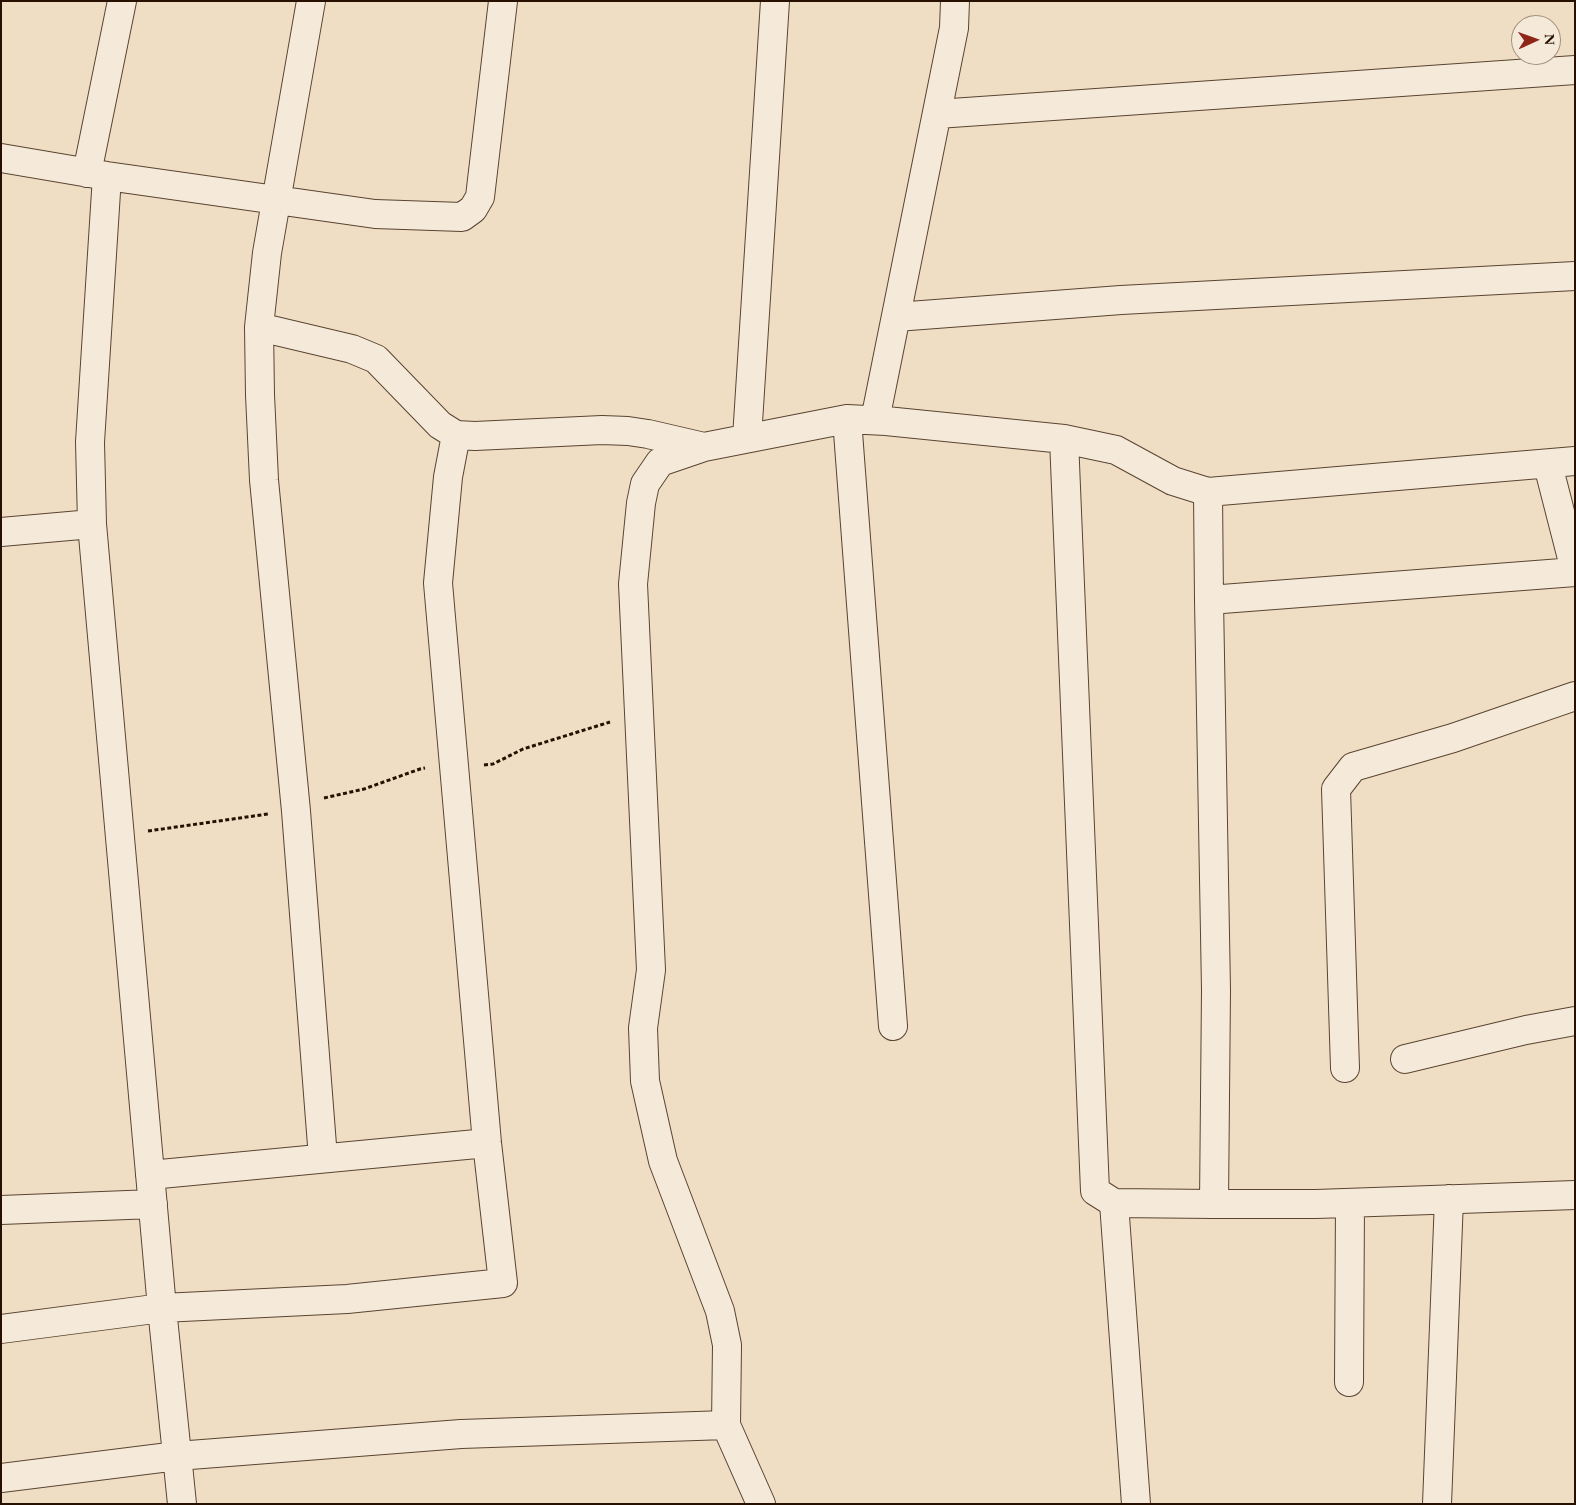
<!DOCTYPE html>
<style>
body{margin:0}
#map{position:relative;width:1576px;height:1505px;overflow:hidden;background:#f0dec4;font-family:"EB Garamond",serif}
canvas{display:block}
.frame{position:absolute;inset:0;border:2px solid #271000;pointer-events:none}
.north{position:absolute;left:1511px;top:15px;width:50px;height:50px;box-sizing:border-box;background:#f5ead9;border:1px solid #a39382;border-radius:50%;rotate:88deg;font-size:14px;font-weight:700;line-height:20px;text-align:center;color:#271000}
.north::after{content:'';display:block;margin:auto;width:18px;height:22px;background:#8f2418;clip-path:polygon(50% 0,100% 100%,50% 72%,0 100%)}
</style>
<div id="map">
<canvas width="1576" height="1505"></canvas>
<div class="frame"></div>
<div class="north">N</div>
</div>
<script>
const g = document.querySelector('canvas').getContext('2d');
g.lineJoin = 'round';
function toPath(rows) {
  const path = new Path2D();
  for (const r of rows) {
    path.moveTo(r[0], r[1]);
    for (let i = 2; i < r.length; i += 2) path.lineTo(r[i], r[i + 1]);
  }
  return path;
}
function stroke(path, color, width, dash) {
  g.strokeStyle = color;
  g.lineWidth = width;
  g.lineCap = dash ? 'butt' : 'round';
  g.setLineDash(dash || []);
  g.stroke(path);
}
const path = toPath([
 [484,765,493,764,523,749,610,722],
 [324,798,364,789,420,769,425,768],
 [148,831,268,814]
]);
const minor = toPath([
 [311,1,267,253,259,327,260,395,264,480,296,811,323,1158],
 [937,114,1575,70],
 [1,158,107,176,375,214,462,217,473,209,480,197,503,1],
 [87,173,122,1],
 [107,176,90,442,92,524,162,1308,182,1504],
 [896,317,1121,300,1575,276],
 [259,327,352,349,376,359,440,425,456,435,475,436,602,430,628,431,648,434,704,447],
 [847,419,893,1026],
 [875,420,954,28,955,1],
 [747,438,775,1],
 [1064,439,1095,1191,1114,1203,1214,1204,1316,1204,1575,1195],
 [1548,465,1575,570],
 [1208,492,1209,600,1216,990,1214,1204],
 [1,532,92,524],
 [1209,600,1575,572],
 [1405,1059,1526,1030,1575,1021],
 [1345,1068,1336,789,1353,767,1453,738,1575,696],
 [150,1175,487,1143],
 [1114,1203,1136,1504],
 [1,1210,153,1204],
 [1,1329,162,1308,347,1299,503,1283,487,1143,438,583,448,477,456,435],
 [1349,1382,1350,1203],
 [1,1478,177,1456,461,1434,726,1425],
 [761,1504,726,1425,727,1345,720,1311,663,1161,645,1081,643,1028,651,970,633,584,641,503,645,484,660,462,704,447,847,419,886,421,1064,439,1116,450,1173,481,1208,492,1575,461],
 [1437,1504,1449,1199]
]);
stroke(minor, '#594431', 30);
stroke(path, '#271000', 3, [4, 2.5]);
stroke(minor, '#f5ead9', 28);
</script>
